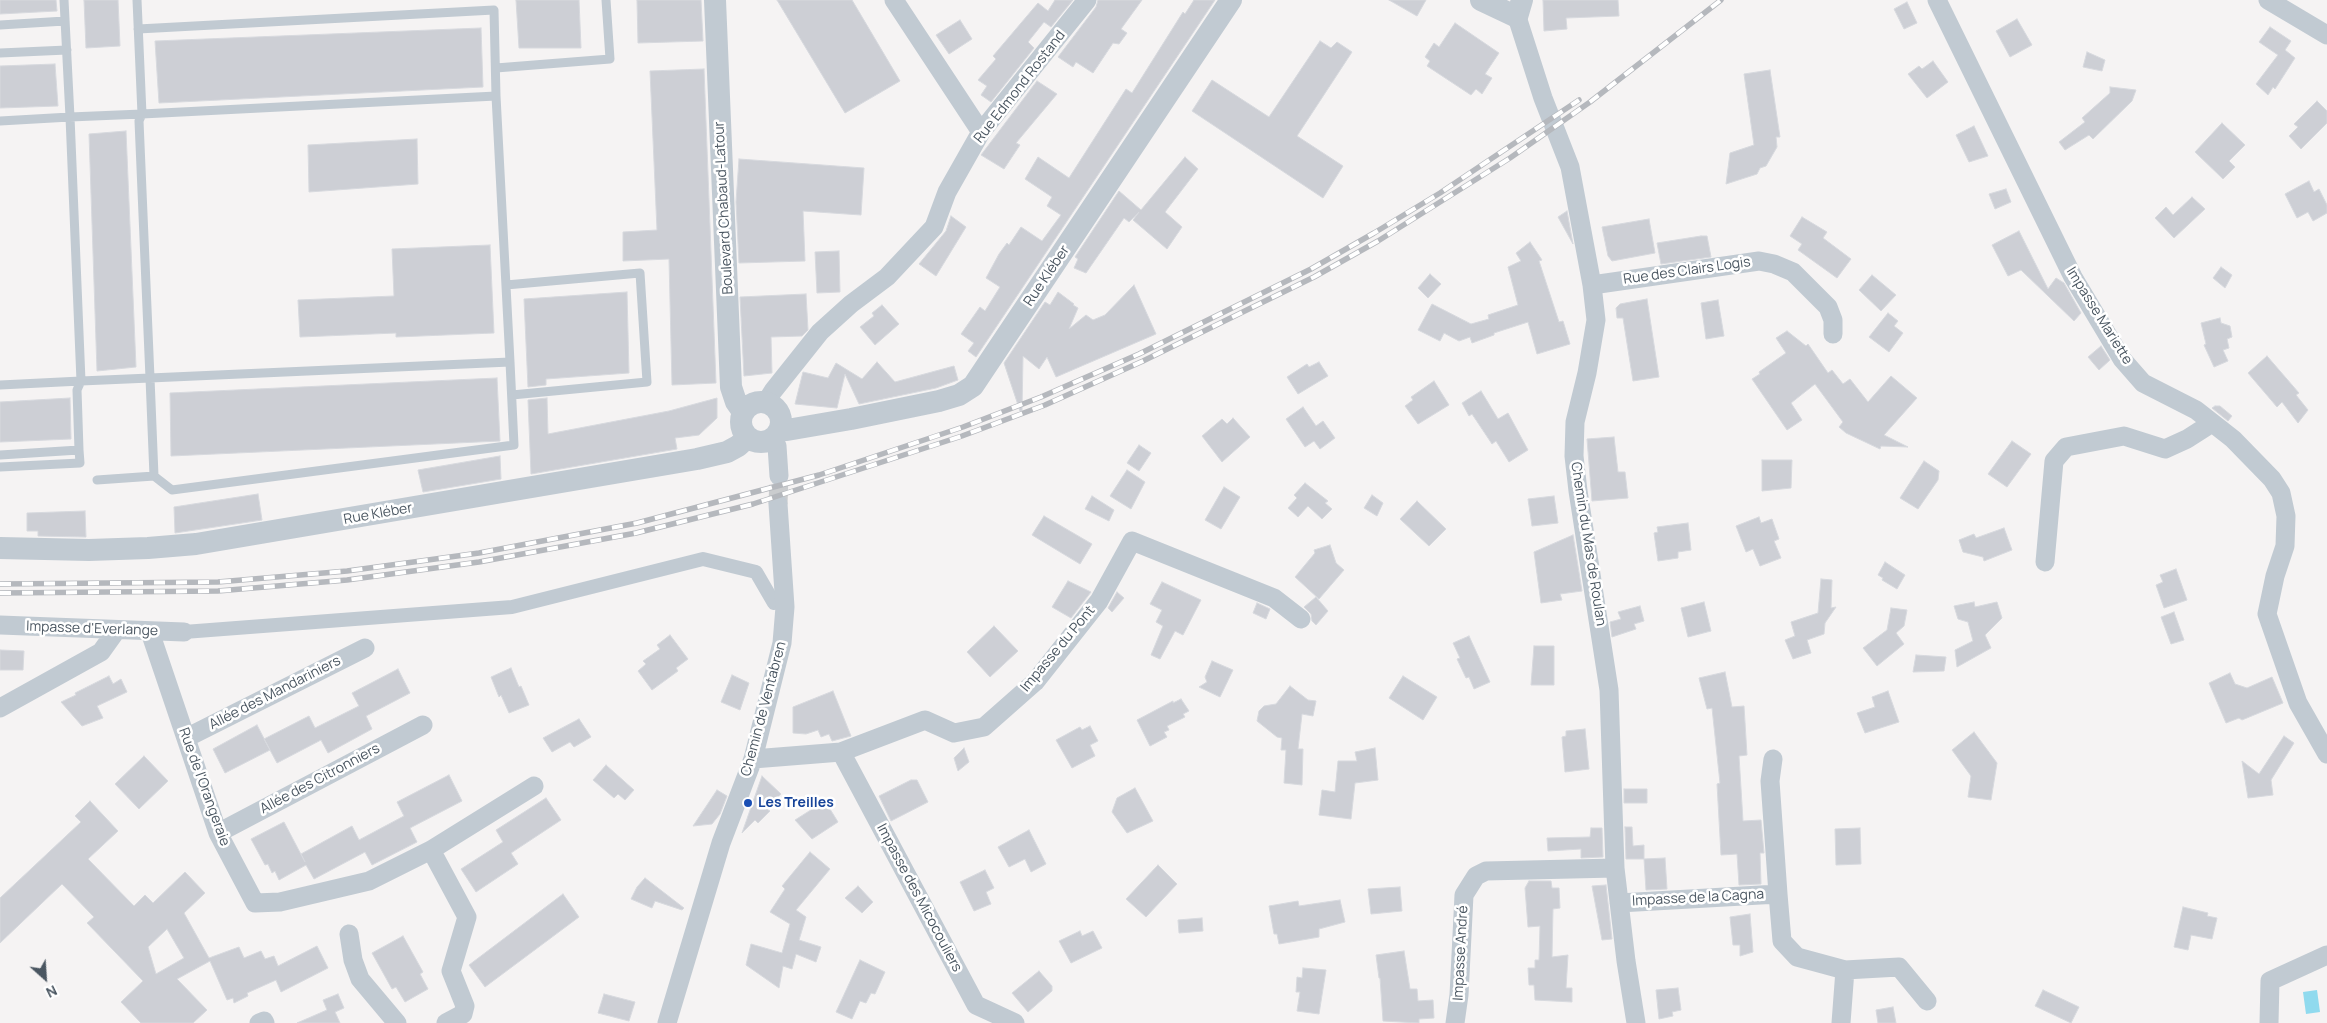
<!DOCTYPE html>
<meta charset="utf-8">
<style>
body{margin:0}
#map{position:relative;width:2327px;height:1023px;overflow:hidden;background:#f5f3f3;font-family:Manrope,sans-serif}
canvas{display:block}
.north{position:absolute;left:20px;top:953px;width:50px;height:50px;-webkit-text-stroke:4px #fff;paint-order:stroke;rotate:154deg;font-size:14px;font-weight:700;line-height:20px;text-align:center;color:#4a5661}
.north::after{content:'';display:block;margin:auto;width:18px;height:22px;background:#4a5661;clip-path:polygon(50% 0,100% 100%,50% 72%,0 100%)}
</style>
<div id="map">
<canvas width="2327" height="1023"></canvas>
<div class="north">N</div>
</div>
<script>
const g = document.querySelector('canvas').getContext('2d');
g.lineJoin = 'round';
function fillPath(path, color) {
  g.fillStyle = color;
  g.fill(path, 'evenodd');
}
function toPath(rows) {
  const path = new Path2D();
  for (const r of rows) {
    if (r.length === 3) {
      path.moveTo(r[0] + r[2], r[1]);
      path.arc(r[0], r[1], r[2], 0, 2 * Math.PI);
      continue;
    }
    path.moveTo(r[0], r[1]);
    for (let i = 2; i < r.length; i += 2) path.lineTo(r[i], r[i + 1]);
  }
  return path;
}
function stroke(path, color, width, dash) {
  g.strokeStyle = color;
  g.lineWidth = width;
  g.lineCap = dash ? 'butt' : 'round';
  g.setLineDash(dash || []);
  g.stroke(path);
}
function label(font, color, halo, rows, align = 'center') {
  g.font = font + ' Manrope,sans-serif';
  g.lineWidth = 5;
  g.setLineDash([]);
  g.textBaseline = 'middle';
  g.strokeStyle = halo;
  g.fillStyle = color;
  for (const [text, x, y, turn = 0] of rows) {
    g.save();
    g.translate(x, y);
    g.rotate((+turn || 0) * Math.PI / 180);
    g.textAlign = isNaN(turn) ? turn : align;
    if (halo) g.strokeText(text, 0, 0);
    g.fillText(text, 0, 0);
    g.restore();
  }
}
const water = toPath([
 [2317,990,2320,1012,2306,1014,2303,992]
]);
const building = toPath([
 [0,0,56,0,57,11,0,14,0,0],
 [84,0,118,0,120,46,86,48,84,0],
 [516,0,579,0,581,48,519,48,516,0],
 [637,0,701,0,703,41,638,43,637,0],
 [777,0,852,0,900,81,845,113,777,0],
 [1055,0,1073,0,1051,27,1044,22,1028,42,1034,48,991,102,981,95,987,86,978,80,996,59,993,56,1038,3,1048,11,1055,0],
 [1098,0,1142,0,1121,29,1127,33,1119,44,1113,43,1093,73,1076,62,1073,67,1058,57,1096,7,1098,0],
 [1194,0,1215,0,976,357,968,351,974,343,961,334,980,307,985,311,1000,287,986,278,999,254,1007,243,1009,245,1021,227,1042,241,1061,215,1047,206,1052,197,1025,179,1038,157,1069,178,1126,89,1132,93,1183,12,1185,14,1194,0],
 [1389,0,1426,0,1417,16,1389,0],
 [1543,0,1618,0,1619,16,1566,18,1567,29,1544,31,1543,0],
 [1907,2,1917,23,1904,29,1894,9,1907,2],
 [2017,19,2032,45,2010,57,1996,31,2017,19],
 [960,20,972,39,949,54,936,35,960,20],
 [1455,23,1499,53,1485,74,1492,78,1482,94,1476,89,1471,95,1427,66,1430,61,1425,57,1434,43,1439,47,1455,23],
 [2270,27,2291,41,2285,50,2295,58,2275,89,2273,87,2268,95,2256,84,2278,55,2259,42,2270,27],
 [481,28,483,87,159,103,155,41,481,28],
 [1320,41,1331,48,1337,42,1352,52,1297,136,1343,166,1323,198,1192,111,1212,80,1269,117,1320,41],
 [2087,52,2105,60,2102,71,2083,67,2087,52],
 [1933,61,1948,82,1927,98,1908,74,1919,66,1922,69,1933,61],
 [55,64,58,106,0,108,0,66,55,64],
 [704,69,716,383,672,385,669,259,623,261,623,232,657,230,650,71,704,69],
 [1770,70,1780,137,1776,137,1777,147,1766,166,1760,168,1757,174,1726,184,1730,153,1754,145,1744,74,1770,70],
 [1037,81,1057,94,1016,143,1020,145,1004,169,981,155,1037,81],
 [2110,87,2136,90,2132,101,2093,139,2089,135,2065,150,2059,142,2085,122,2082,118,2110,93,2110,87],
 [2317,101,2327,111,2327,123,2301,149,2289,136,2298,127,2294,124,2317,101],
 [2222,123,2245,145,2229,161,2235,167,2223,179,2195,152,2222,123],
 [1974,126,1988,156,1969,162,1956,135,1974,126],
 [126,131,136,367,97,371,89,134,126,131],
 [417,139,418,184,309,192,308,145,417,139],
 [1185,157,1198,169,1165,212,1182,227,1167,249,1133,220,1139,212,1129,222,1124,218,1086,273,1074,268,1078,259,1075,257,1119,191,1141,210,1185,157],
 [739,159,864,168,861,215,803,211,805,261,739,263,736,202,739,159],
 [2309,181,2314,192,2319,189,2327,205,2327,213,2313,221,2308,212,2297,218,2285,194,2309,181],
 [2006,189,2011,202,1995,209,1989,194,2006,189],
 [2192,197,2205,209,2174,238,2155,218,2166,207,2173,215,2192,197],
 [1567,211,1573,244,1558,217,1567,211],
 [951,216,966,227,936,276,919,264,946,231,951,216],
 [1802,217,1827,232,1823,238,1851,259,1837,278,1798,250,1802,244,1790,236,1802,217],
 [1649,219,1655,253,1612,261,1608,256,1602,227,1649,219],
 [2019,231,2048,289,2056,278,2064,283,2081,313,2074,321,2021,270,2008,276,1992,245,2019,231],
 [1701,236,1707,236,1711,257,1661,264,1657,243,1701,236],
 [1530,242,1542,260,1539,261,1559,322,1563,321,1570,344,1537,354,1528,322,1494,333,1494,335,1472,343,1470,337,1459,341,1444,333,1440,341,1418,330,1432,304,1471,324,1489,319,1488,315,1518,305,1508,267,1521,261,1516,253,1530,242],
 [490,245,494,333,396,337,396,333,300,337,298,300,394,296,392,249,490,245],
 [839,251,840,292,817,293,815,252,839,251],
 [2221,267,2232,275,2225,288,2213,278,2221,267],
 [1430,274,1441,284,1428,298,1418,288,1430,274],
 [1872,275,1896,295,1881,311,1859,290,1872,275],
 [1134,285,1156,334,1056,377,1047,357,1039,369,1023,356,1022,411,1020,411,1004,363,1045,302,1050,305,1058,292,1074,304,1073,305,1078,308,1069,329,1086,315,1093,320,1105,315,1134,285],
 [627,292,629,373,546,379,546,385,528,387,524,299,627,292],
 [806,294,808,330,802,336,771,337,772,373,744,376,740,297,806,294],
 [1647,299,1659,377,1633,381,1623,318,1617,318,1616,308,1620,304,1647,299],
 [1718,300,1724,336,1706,339,1701,303,1718,300],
 [882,305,899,324,875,345,860,327,874,316,872,313,882,305],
 [1888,313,1898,321,1894,326,1903,333,1889,352,1869,337,1888,313],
 [2220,318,2221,323,2230,326,2232,337,2227,339,2229,348,2223,350,2228,361,2214,367,2204,345,2206,344,2201,323,2220,318],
 [1787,331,1806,346,1808,344,1828,373,1832,370,1843,384,1850,379,1868,402,1891,376,1917,398,1884,435,1908,447,1881,446,1880,449,1846,433,1839,427,1843,422,1815,384,1791,403,1802,420,1787,430,1752,379,1760,374,1759,372,1786,353,1776,338,1787,331],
 [2101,346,2110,360,2099,370,2088,357,2101,346],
 [2267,356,2299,393,2296,395,2308,410,2298,423,2282,402,2277,407,2248,373,2267,356],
 [877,362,895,382,954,366,958,380,936,388,859,404,845,374,837,408,795,404,803,372,828,378,836,363,862,379,877,362],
 [1319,362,1328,376,1298,394,1287,377,1307,364,1309,367,1319,362],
 [497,378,500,441,171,456,170,393,497,378],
 [1434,381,1449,405,1418,424,1405,406,1413,400,1411,397,1434,381],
 [1481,391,1498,419,1508,413,1528,450,1509,462,1496,441,1492,444,1472,414,1469,416,1462,403,1481,391],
 [70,398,71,439,0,442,0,402,70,398],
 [547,398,548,434,669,411,717,398,717,418,699,435,675,438,677,449,531,474,528,400,547,398],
 [2215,406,2220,406,2232,416,2228,421,2212,408,2215,406],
 [1303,407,1316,426,1323,421,1335,438,1320,449,1314,441,1305,447,1286,419,1303,407],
 [1233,418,1250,437,1222,462,1202,436,1222,419,1227,424,1233,418],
 [1614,437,1618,472,1625,472,1628,498,1592,501,1587,439,1614,437],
 [2012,441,2031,454,2007,487,1988,474,2012,441],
 [1139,445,1151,453,1139,471,1127,463,1139,445],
 [500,456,501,479,423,492,418,470,500,456],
 [1762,460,1792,460,1791,488,1762,491,1762,460],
 [1924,461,1939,471,1938,480,1918,509,1900,498,1924,461],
 [1127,470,1145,482,1131,509,1110,496,1127,470],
 [1305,483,1328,501,1325,503,1332,509,1322,519,1308,506,1298,517,1288,508,1297,498,1294,495,1305,483],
 [1224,487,1240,497,1221,529,1205,520,1224,487],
 [258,494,262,520,175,533,174,507,258,494],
 [1372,495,1383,503,1377,516,1364,508,1372,495],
 [1092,496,1114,510,1109,521,1085,509,1092,496],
 [1554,496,1558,523,1532,526,1528,499,1554,496],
 [1417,501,1446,529,1429,546,1400,519,1417,501],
 [85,511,86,537,38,536,38,531,27,531,27,513,85,511],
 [1044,516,1092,544,1080,564,1032,535,1044,516],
 [1759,517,1761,523,1772,519,1779,539,1774,541,1781,558,1760,566,1753,549,1746,552,1736,526,1759,517],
 [1688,523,1691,550,1678,552,1678,558,1658,561,1654,533,1658,532,1657,527,1688,523],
 [2004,528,2012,550,1984,561,1983,557,1963,552,1959,540,1974,534,1976,538,2004,528],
 [1573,535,1582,591,1560,594,1562,600,1541,603,1534,552,1573,535],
 [1330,545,1336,563,1344,570,1319,599,1295,577,1315,553,1314,550,1330,545],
 [1885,562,1905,575,1897,589,1882,580,1883,578,1878,575,1885,562],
 [2176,569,2187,600,2164,608,2156,585,2163,582,2160,575,2176,569],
 [1821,579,1832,580,1831,608,1836,607,1825,623,1824,634,1807,640,1811,653,1793,659,1785,640,1795,636,1791,622,1818,613,1821,579],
 [1068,581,1091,592,1071,618,1052,607,1068,581],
 [1162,582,1201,600,1183,635,1175,631,1160,659,1151,655,1163,626,1156,622,1162,610,1150,604,1162,582],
 [1117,592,1124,598,1112,612,1108,608,1117,592],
 [1316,597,1328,611,1316,625,1312,621,1311,614,1304,607,1316,597],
 [1704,602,1711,631,1688,637,1681,608,1704,602],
 [1974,602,1975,607,1997,602,2002,618,1985,635,1991,648,1957,667,1955,650,1973,641,1968,622,1958,619,1954,606,1974,602],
 [1257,603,1270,609,1266,619,1253,613,1257,603],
 [1640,606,1644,621,1634,624,1636,629,1612,637,1610,622,1621,619,1618,612,1640,606],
 [1891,608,1907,610,1904,626,1896,633,1904,644,1877,666,1863,648,1887,630,1891,608],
 [2174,612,2184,640,2171,644,2161,617,2174,612],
 [994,626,1018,651,990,677,967,652,994,626],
 [670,635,688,659,676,668,678,671,652,690,638,671,646,664,643,661,660,649,657,645,670,635],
 [1469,636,1490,682,1474,689,1469,677,1466,678,1457,659,1460,658,1453,643,1469,636],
 [1534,646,1554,646,1554,685,1531,685,1534,646],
 [0,650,24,651,23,670,0,670,0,650],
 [1916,655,1946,657,1944,671,1913,672,1916,655],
 [1212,661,1233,670,1220,697,1199,687,1207,682,1205,677,1212,661],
 [511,668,519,687,521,686,529,705,509,713,501,695,499,697,491,677,511,668],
 [398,669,410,693,366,716,372,729,328,753,321,740,277,763,264,739,309,716,315,728,359,706,352,693,398,669],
 [1725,672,1732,707,1744,706,1747,755,1739,756,1743,821,1761,820,1764,853,1760,853,1761,884,1739,885,1737,854,1721,855,1717,784,1720,783,1712,708,1707,709,1699,678,1725,672],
 [2230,673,2235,684,2247,688,2272,677,2283,703,2242,720,2239,718,2226,723,2209,683,2230,673],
 [732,675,749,683,740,710,721,702,732,675],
 [109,676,113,684,121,679,127,692,97,706,103,718,82,726,61,702,76,695,75,693,109,676],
 [1403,676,1437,697,1423,720,1389,698,1403,676],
 [1290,686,1308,700,1316,701,1313,716,1302,714,1298,749,1303,749,1302,785,1284,783,1286,750,1281,750,1282,738,1277,737,1257,721,1259,711,1264,706,1276,704,1290,686],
 [833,691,851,736,832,741,829,734,821,737,818,730,806,734,793,733,793,707,833,691],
 [1888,691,1899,722,1865,733,1857,713,1875,707,1872,697,1888,691],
 [1181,699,1189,711,1183,714,1185,717,1167,726,1169,730,1164,732,1167,737,1150,746,1137,720,1173,701,1173,703,1181,699],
 [579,719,591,737,574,747,570,742,552,752,543,738,579,719],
 [257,725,270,750,225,773,213,749,257,725],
 [1090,726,1098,741,1090,745,1095,756,1072,768,1056,740,1080,727,1082,730,1090,726],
 [1585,729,1589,769,1565,772,1562,737,1566,736,1566,731,1585,729],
 [1974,732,1997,763,1991,800,1968,797,1971,776,1952,750,1974,732],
 [2284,736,2294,743,2271,780,2273,795,2248,798,2242,761,2259,774,2284,736],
 [964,748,969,762,958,771,954,758,964,748],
 [1375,748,1378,780,1355,783,1351,819,1319,815,1322,790,1335,792,1338,761,1357,761,1355,752,1375,748],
 [144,756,168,781,139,809,115,784,144,756],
 [606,765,634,790,625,800,618,794,614,798,593,780,606,765],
 [449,775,462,801,410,828,417,842,372,865,365,852,314,879,306,865,279,880,275,871,272,873,268,864,265,865,251,839,284,822,305,862,301,854,352,826,359,840,404,816,397,802,449,775],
 [762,776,781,794,767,809,770,811,758,823,755,820,742,833,762,776],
 [911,780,917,780,928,802,891,821,879,796,911,780],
 [1135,788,1153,821,1127,833,1112,812,1117,798,1135,788],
 [1624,789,1647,789,1647,803,1624,803,1624,789],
 [717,790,727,796,720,814,712,824,693,826,717,790],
 [546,798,561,820,511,853,518,864,476,892,461,869,503,842,496,830,546,798],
 [90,801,118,831,88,859,134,906,145,895,153,903,185,872,205,893,184,913,209,958,239,947,244,958,261,951,265,959,274,956,278,966,317,946,328,968,281,992,276,980,247,993,248,996,234,1003,233,998,227,1000,210,961,177,979,207,1010,193,1023,141,1023,121,1002,143,981,87,923,94,917,62,884,0,943,0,898,81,822,75,816,90,801],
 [167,929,184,958,156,974,148,947,167,929],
 [825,801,838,822,812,839,795,820,825,801],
 [1625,827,1632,827,1633,846,1644,845,1644,859,1626,859,1625,827],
 [1591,828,1602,828,1603,857,1581,858,1581,849,1548,851,1547,838,1590,837,1591,828],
 [1860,828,1861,864,1836,865,1835,829,1860,828],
 [1029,830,1046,864,1031,872,1025,859,1009,867,998,847,1029,830],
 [810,852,830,869,796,910,806,917,799,940,821,947,816,962,796,954,792,969,783,966,779,988,746,965,751,944,782,953,790,924,770,912,785,889,782,886,810,852],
 [1665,858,1667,889,1646,890,1644,859,1665,858],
 [1158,865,1177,884,1146,917,1126,899,1158,865],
 [985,870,994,888,986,892,991,904,974,911,960,882,985,870],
 [645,878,684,908,682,910,655,901,652,908,631,899,637,887,645,878],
 [1529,881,1551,881,1552,888,1559,888,1560,908,1553,909,1552,957,1568,955,1566,988,1572,988,1572,1002,1535,1000,1534,985,1529,985,1528,968,1535,968,1535,960,1539,960,1540,926,1528,927,1525,888,1529,881],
 [1606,885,1612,939,1602,940,1592,886,1606,885],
 [858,886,873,902,862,913,845,898,858,886],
 [1400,887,1402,911,1371,914,1368,889,1400,887],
 [563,894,579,917,485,987,469,965,563,894],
 [1340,900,1345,922,1319,929,1319,937,1279,944,1277,934,1274,934,1269,906,1298,901,1299,906,1340,900],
 [2183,907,2208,913,2207,916,2217,918,2212,939,2191,935,2188,950,2174,947,2183,907],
 [1750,914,1753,952,1740,956,1740,945,1733,945,1730,917,1750,914],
 [1202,918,1203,931,1179,933,1178,920,1202,918],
 [1080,931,1082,936,1093,931,1102,948,1071,963,1059,941,1080,931],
 [403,936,423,972,420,974,428,989,405,1002,396,987,392,989,372,953,403,936],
 [1404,951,1410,989,1417,989,1418,1001,1433,1000,1434,1018,1419,1019,1419,1023,1383,1021,1380,978,1379,978,1376,955,1404,951],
 [860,960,885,972,875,994,871,993,866,1003,860,1001,852,1019,836,1012,860,960],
 [1303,968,1326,970,1319,1014,1297,1011,1300,992,1296,992,1297,977,1302,978,1303,968],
 [1039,971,1052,986,1052,991,1028,1012,1012,993,1039,971],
 [1678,988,1681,1010,1672,1012,1673,1016,1659,1019,1656,990,1678,988],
 [2043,990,2079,1007,2071,1023,2035,1006,2043,990],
 [338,994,344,1008,335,1012,340,1023,297,1023,327,1010,323,1000,338,994],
 [604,994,635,1002,629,1021,598,1013,604,994],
 [1893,1007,1896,1023,1878,1023,1876,1010,1893,1007]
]);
const minorTunnel = toPath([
 [778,504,779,476]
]);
const service = toPath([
 [64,0,70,117,142,114,137,0],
 [0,25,65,21],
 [138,29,494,10,496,96],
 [0,53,67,50],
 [496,68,610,59,606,0],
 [0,121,70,117,81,381,0,385],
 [506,285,640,273,647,382,512,395],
 [0,455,79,450,77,390,81,381,150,378,139,121,142,114,496,96,510,362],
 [0,467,80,463,79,450],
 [97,480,154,476,150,378,510,362,514,445,172,490,154,476]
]);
const pedestrian = toPath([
 [184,632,512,607,703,559,756,572,774,603]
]);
const minor = toPath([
 [894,0,981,132],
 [1937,0,2073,277,2122,359,2143,383,2196,410,2233,439,2272,479,2281,493,2286,516,2285,546,2275,576,2267,614,2298,703,2327,754],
 [2268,0,2327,35],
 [1517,17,1543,98,1570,167,1592,285,1596,320,1587,373,1575,422,1574,456,1578,491,1609,690,1615,868,1626,961,1636,1023],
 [1592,285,1759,261,1774,264,1793,272,1828,307,1833,320,1833,334],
 [766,402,773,391,820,332,851,304,887,277,934,227,947,192,981,132,1087,0],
 [773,437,777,446,779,476],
 [2045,562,2054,461,2066,447,2124,436,2165,449,2187,439,2212,423],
 [0,625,184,632],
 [150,632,218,833,255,903,280,902,369,881,431,850,534,786],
 [0,708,101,652,116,631],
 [186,738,365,648],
 [841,752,976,1005,1015,1023],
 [753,759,841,752,925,720,954,733,984,727,1035,682,1099,601,1132,541,1274,598,1301,619],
 [218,833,423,725],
 [431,850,467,917,451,971,465,1006,463,1014,446,1023],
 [1778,894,1782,941,1797,957,1845,970,1841,1023],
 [1619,903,1778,894,1770,781,1773,759],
 [349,934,353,960,360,979,397,1023],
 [1845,970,1899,967,1927,1001],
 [259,1023,264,1021,265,1023],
 [667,1023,721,843,753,759,782,643,785,607,778,504],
 [1455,1023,1459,995,1464,895,1476,876,1486,871,1615,868],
 [2269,1023,2270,981,2327,955]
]);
const tertiary = toPath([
 [715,0,731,387,736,402,743,412],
 [1481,0,1517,17,1522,0],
 [761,422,20],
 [780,429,787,430,851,419,939,401,959,395,973,386,1231,0],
 [0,548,89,550,148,548,196,544,697,459,727,452,738,446,748,437]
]);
const rail = toPath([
 [0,584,218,582,347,571,406,563,479,553,637,523,819,475,963,427,1041,397,1139,354,1311,269,1374,233,1440,193,1579,100],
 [0,593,218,591,347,580,479,562,636,533,753,504,962,436,1045,405,1143,361,1314,277,1378,241,1510,158,1590,102,1721,0]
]);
const markers = [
 [748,803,5,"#1a4fb4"]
];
const streetNames = [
 ["Rue Edmond Rostand",1020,87,-52],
 ["Boulevard Chabaud-Latour",724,208,-93],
 ["Rue des Clairs Logis",1687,271,-8],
 ["Rue Kléber",1047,276,-56],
 ["Impasse Mariette",2099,316,58],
 ["Rue Kléber",378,514,-10],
 ["Chemin du Mas de Roulan",1588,544,81],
 ["Impasse d'Everlange",92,629,2],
 ["Impasse du Pont",1058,649,-50],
 ["Allée des Mandariniers",275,693,-27],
 ["Chemin de Ventabren",764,709,-75],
 ["Allée des Citronniers",320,779,-28],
 ["Rue de l'Orangeraie",204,787,70],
 ["Impasse des Micocouliers",919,898,62],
 ["Impasse de la Cagna",1698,898,-3],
 ["Impasse André",1461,953,-87]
];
const transitNames = [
 ["Les Treilles",758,803]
];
fillPath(water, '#90daee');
fillPath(building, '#cdcfd5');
stroke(building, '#d7d9de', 1);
stroke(minorTunnel, '#caccce', 19, [19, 9]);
stroke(service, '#c1cad2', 9);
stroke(pedestrian, '#c1cad2', 14);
stroke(minor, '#c1cad2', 19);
stroke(tertiary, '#c1cad2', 22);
stroke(rail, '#b5b8bd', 5.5);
stroke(rail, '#fff', 4, [11]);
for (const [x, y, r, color] of markers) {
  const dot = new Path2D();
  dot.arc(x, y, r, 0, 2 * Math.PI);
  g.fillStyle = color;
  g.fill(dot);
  stroke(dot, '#fff', 2);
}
label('14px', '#4a5661', '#fff', streetNames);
label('bold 14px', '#164399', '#fff', transitNames, 'left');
</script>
